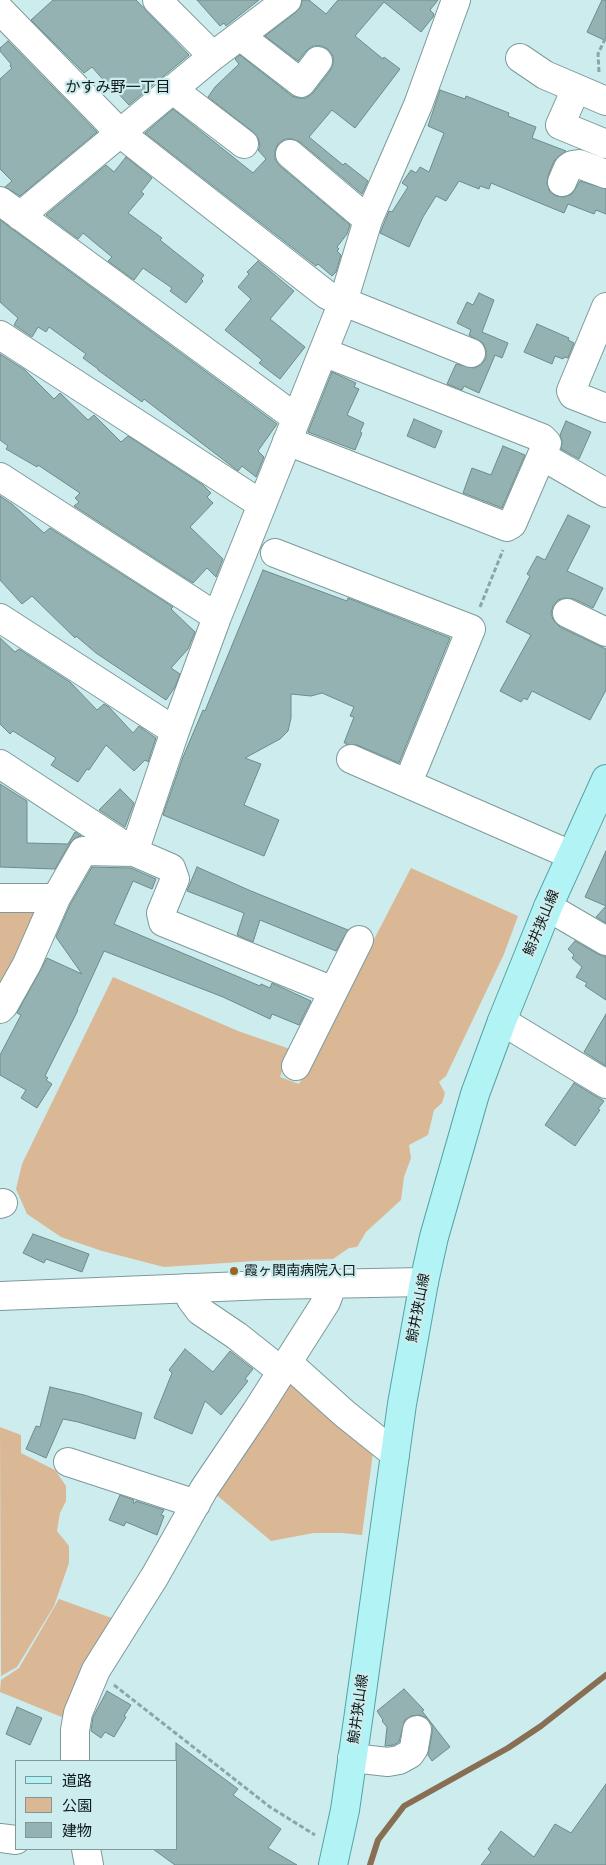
<!DOCTYPE html>
<meta charset="utf-8">
<style>
body{margin:0}
#map{position:relative;width:606px;height:1865px;overflow:hidden;background:#cdeced;font-family:"DM Sans","Noto Sans JP",sans-serif}
canvas{display:block}
.legend{position:absolute;left:15px;top:1760px;width:162px;height:90px;box-sizing:border-box;background:#cdeced;border:1px solid #809798;margin:0;padding:6px 9px;list-style:none;font-size:15px;color:#0d1819}
.legend li{display:flex;align-items:center;gap:10px;height:25px}
.legend b{width:25px;border:1px solid #809798}
</style>
<div id="map">
<canvas width="606" height="1865"></canvas>
<ul class="legend">
<li><b style="height:6px;background:#b2f4f5"></b>道路</li>
<li><b style="height:14px;background:#dab896"></b>公園</li>
<li><b style="height:14px;background:#95b2b3"></b>建物</li>
</ul>
</div>
<script>
const g = document.querySelector('canvas').getContext('2d');
g.lineJoin = 'round';
function fillPath(path, color) {
  g.fillStyle = color;
  g.fill(path, 'evenodd');
}
function toPath(rows) {
  const path = new Path2D();
  for (const r of rows) {
    path.moveTo(r[0], r[1]);
    for (let i = 2; i < r.length; i += 2) path.lineTo(r[i], r[i + 1]);
  }
  return path;
}
function stroke(path, color, width, dash) {
  g.strokeStyle = color;
  g.lineWidth = width;
  g.lineCap = dash ? 'butt' : 'round';
  g.setLineDash(dash || []);
  g.stroke(path);
}
function label(font, color, halo, rows, align = 'center') {
  g.font = font + ' "DM Sans","Noto Sans JP",sans-serif';
  g.lineWidth = 4.5;
  g.setLineDash([]);
  g.textBaseline = 'middle';
  g.strokeStyle = halo;
  g.fillStyle = color;
  for (const [text, x, y, turn = 0] of rows) {
    g.save();
    g.translate(x, y);
    g.rotate((+turn || 0) * Math.PI / 180);
    g.textAlign = isNaN(turn) ? turn : align;
    if (halo) g.strokeText(text, 0, 0);
    g.fillText(text, 0, 0);
    g.restore();
  }
}
const green = toPath([
 [411,868,518,916,504,954,446,1076,439,1082,445,1093,442,1103,434,1110,428,1135,409,1145,411,1158,404,1177,401,1200,366,1232,357,1247,349,1248,333,1259,256,1261,164,1267,102,1251,61,1237,27,1214,16,1189,22,1164,113,977,238,1031,290,1049,280,1077,299,1084],
 [0,909,38,909,0,999],
 [290,1375,374,1445,362,1535,342,1533,314,1533,271,1541,213,1492],
 [0,1427,21,1435,21,1453,55,1470,66,1486,66,1501,60,1513,57,1531,69,1546,69,1563,54,1606,17,1667,1,1676],
 [59,1599,120,1621,69,1720,0,1692,1,1680,19,1668]
]);
const stream = toPath([
 [370,1865,378,1840,404,1806,508,1748,541,1726,606,1675]
]);
const building = toPath([
 [53,0,136,0,189,55,129,105,115,90,114,92,92,67,84,73,31,20,53,0],
 [197,0,259,0,226,26,224,23,220,26,197,0],
 [302,0,309,0,326,14,338,0,438,0,430,10,434,14,433,17,421,32,384,2,355,36,383,59,384,57,400,69,355,128,332,110,309,137,343,165,345,163,368,181,362,194,300,142,292,139,285,139,278,144,275,151,275,159,280,166,350,225,347,234,337,247,339,249,337,251,341,255,336,272,332,276,318,264,316,266,145,133,173,109,253,173,266,159,258,150,260,146,258,138,253,132,208,97,215,87,239,64,235,59,240,55,292,96,298,98,306,98,313,93,330,71,333,64,333,56,328,49,321,46,313,46,306,51,298,61,265,36,296,12,301,6,302,0],
 [602,0,606,0,606,41,587,32,602,0],
 [8,41,97,132,20,196,5,187,12,181,0,169,0,79,12,68,10,66,11,64,0,51,0,48,8,41],
 [440,90,465,99,466,96,509,113,508,116,536,127,532,138,566,151,559,156,554,161,548,176,547,184,550,192,556,196,564,197,572,194,580,181,606,189,606,214,596,210,594,214,568,204,564,213,491,183,489,189,480,186,479,189,459,181,446,201,436,196,423,217,409,247,380,233,389,211,392,212,408,187,402,183,411,170,416,173,420,167,429,172,444,133,428,126,440,90],
 [126,157,152,178,141,192,144,194,128,213,162,238,160,240,204,275,201,279,203,281,186,303,170,291,172,288,143,268,134,280,108,261,112,257,83,233,78,239,46,215,106,165,114,172,126,157],
 [0,220,277,424,258,451,264,457,256,477,242,466,238,471,144,399,142,402,98,370,98,369,83,358,86,354,49,327,46,332,38,327,32,337,14,325,18,318,0,302,0,220],
 [258,261,294,291,270,319,305,347,280,379,259,363,262,360,225,330,251,299,238,287,249,274,247,272,258,261],
 [479,293,494,300,482,332,508,343,502,358,495,355,479,393,464,386,462,390,447,384,456,364,474,368,481,365,486,358,486,350,483,343,469,335,471,330,457,323,467,302,473,305,479,293],
 [537,324,569,338,568,340,574,343,568,358,564,357,563,359,555,356,552,364,524,352,537,324],
 [0,354,25,370,54,399,60,393,88,420,94,415,121,442,128,436,203,485,211,493,207,497,213,503,190,527,223,559,216,577,207,568,193,583,74,506,79,502,75,498,80,493,38,465,37,467,6,449,8,446,0,440,0,354],
 [332,372,356,383,354,387,359,389,347,415,364,423,360,432,362,433,355,450,308,432,332,372],
 [414,419,442,431,435,448,407,436,414,419],
 [566,421,591,432,579,459,561,449,562,441,560,435,566,421],
 [503,446,525,455,502,508,463,493,472,468,491,475,503,446],
 [0,496,12,504,44,533,50,528,173,607,171,609,195,632,188,649,171,668,180,674,175,687,166,700,96,653,76,636,75,638,32,596,22,604,0,580,0,496],
 [568,515,590,526,567,571,603,588,593,608,574,599,565,598,558,600,553,606,551,614,554,621,560,627,606,649,606,690,590,720,532,691,527,700,524,698,521,702,500,691,531,635,506,622,530,576,527,574,537,556,545,560,568,515],
 [263,570,347,601,348,598,450,638,399,763,357,745,346,745,347,743,344,743,354,717,350,716,354,707,322,693,311,696,291,694,291,718,288,731,280,739,245,758,261,764,244,805,279,820,264,856,163,815,183,757,203,710,205,711,263,570],
 [0,638,15,652,19,649,70,682,97,710,104,704,109,707,133,733,139,726,153,736,156,738,148,762,145,760,134,771,106,745,89,770,87,769,78,782,51,765,56,758,13,731,10,734,0,724,0,638],
 [0,784,27,801,27,843,68,844,75,832,81,836,75,838,70,843,55,869,0,867,0,784],
 [120,789,134,803,125,827,99,810,120,789],
 [606,851,606,923,596,917,606,906,585,897,606,851],
 [92,867,131,868,156,879,152,889,133,881,114,924,260,986,261,984,270,988,272,983,311,1001,299,1025,272,1014,270,1019,223,997,104,951,77,1010,78,1010,45,1076,48,1078,46,1080,52,1084,37,1108,21,1098,26,1090,0,1075,0,1055,21,1015,17,1013,47,958,82,974,56,937,70,905,92,867],
 [197,867,251,891,348,930,336,951,260,920,253,942,237,935,244,913,187,891,197,867],
 [575,941,598,954,606,957,606,1000,585,986,587,983,576,977,582,967,572,958,574,955,568,949,575,941],
 [606,1014,606,1066,584,1052,606,1014],
 [574,1083,604,1101,598,1109,600,1110,575,1146,545,1125,574,1083],
 [33,1234,89,1254,82,1272,46,1259,44,1263,23,1253,33,1234],
 [185,1349,213,1372,230,1351,253,1369,245,1379,248,1381,221,1415,205,1401,192,1434,154,1418,172,1373,169,1370,185,1349],
 [50,1387,84,1395,142,1413,135,1439,78,1422,63,1419,46,1458,26,1449,36,1426,40,1427,50,1387],
 [120,1495,134,1500,133,1503,135,1503,136,1501,164,1510,161,1515,164,1516,157,1535,126,1522,124,1526,109,1520,120,1495],
 [404,1689,424,1710,422,1711,450,1747,432,1761,428,1755,432,1733,432,1725,427,1718,420,1715,411,1716,405,1720,399,1742,394,1745,385,1746,387,1727,382,1721,383,1720,377,1711,404,1689],
 [107,1691,131,1705,124,1716,126,1717,114,1737,105,1732,101,1738,91,1731,93,1717,107,1691],
 [17,1707,42,1718,30,1745,6,1734,17,1707],
 [176,1743,238,1789,233,1795,281,1829,268,1848,297,1865,175,1865,153,1849,176,1849,176,1743],
 [606,1784,606,1865,481,1865,491,1852,488,1849,501,1831,534,1857,555,1824,571,1833,606,1784]
]);
const path = toPath([
 [599,72,598,54,606,37],
 [480,607,503,550],
 [114,1685,270,1807,315,1835]
]);
const minor = toPath([
 [157,0,213,56],
 [0,10,120,133,327,295,471,353],
 [240,36,301,83,318,61],
 [520,58,545,75,606,101],
 [172,89,244,144],
 [576,89,560,125,606,144],
 [290,154,368,220],
 [562,182,568,168,572,165,579,164,606,174],
 [0,201,296,418],
 [20,216,213,56,287,0],
 [606,307,571,391,573,395,606,408],
 [0,335,261,504],
 [287,441,507,527,512,524,547,443,542,438,323,352],
 [542,456,606,493],
 [0,477,217,617],
 [275,553,471,629,414,768],
 [567,613,606,632],
 [0,618,175,731],
 [351,759,571,855],
 [0,764,134,852,171,868,175,879,161,913,163,922,333,991],
 [134,852,175,731,217,617,343,302,368,220,418,105,456,0],
 [0,898,56,898],
 [548,907,606,941],
 [0,1009,4,1005,27,964,56,898,83,851,134,852],
 [502,1021,606,1084],
 [296,1066,359,940],
 [0,1204,3,1203],
 [186,1288,191,1299,200,1311,237,1336,281,1371],
 [0,1296,267,1285,424,1282],
 [287,1362,345,1414,395,1454],
 [68,1462,196,1504],
 [352,1758,388,1762,399,1760,410,1754,414,1748,417,1730],
 [75,1761,75,1730,78,1713,96,1670,155,1576,204,1489,256,1412,326,1302,333,1283],
 [0,1838,16,1840],
 [86,1849,89,1865]
]);
const major = toPath([
 [333,1865,345,1810,359,1713,402,1404,424,1282,434,1237,475,1094,502,1021,548,907,606,779]
]);
const markers = [
 [234,1271,5,"#9c6420"]
];
const streetNames = [
 ["鯨井狭山線",542,923,-67],
 ["鯨井狭山線",419,1308,-79],
 ["鯨井狭山線",359,1709,-82]
];
const poiNames = [
 ["霞ヶ関南病院入口",244,1271]
];
const neighbourhoodNames = [
 ["かすみ野一丁目",118,88]
];
fillPath(green, '#dab896');
stroke(stream, '#886e52', 6);
fillPath(building, '#95b2b3');
stroke(building, '#6e8b8b', 1);
stroke(minor, '#7d9a9b', 30);
stroke(major, '#57a2a4', 30);
stroke(path, '#8ca5a6', 3, [5, 2.5]);
stroke(minor, '#fff', 28);
stroke(major, '#b2f4f5', 28);
for (const [x, y, r, color] of markers) {
  const dot = new Path2D();
  dot.arc(x, y, r, 0, 2 * Math.PI);
  g.fillStyle = color;
  g.fill(dot);
  stroke(dot, '#cdeced', 2);
}
label('14px', '#0d1819', '#cdeced', streetNames);
label('14px', '#0d1819', '#cdeced', poiNames, 'left');
label('15px', '#0d1819', '#cdeced', neighbourhoodNames);
</script>
